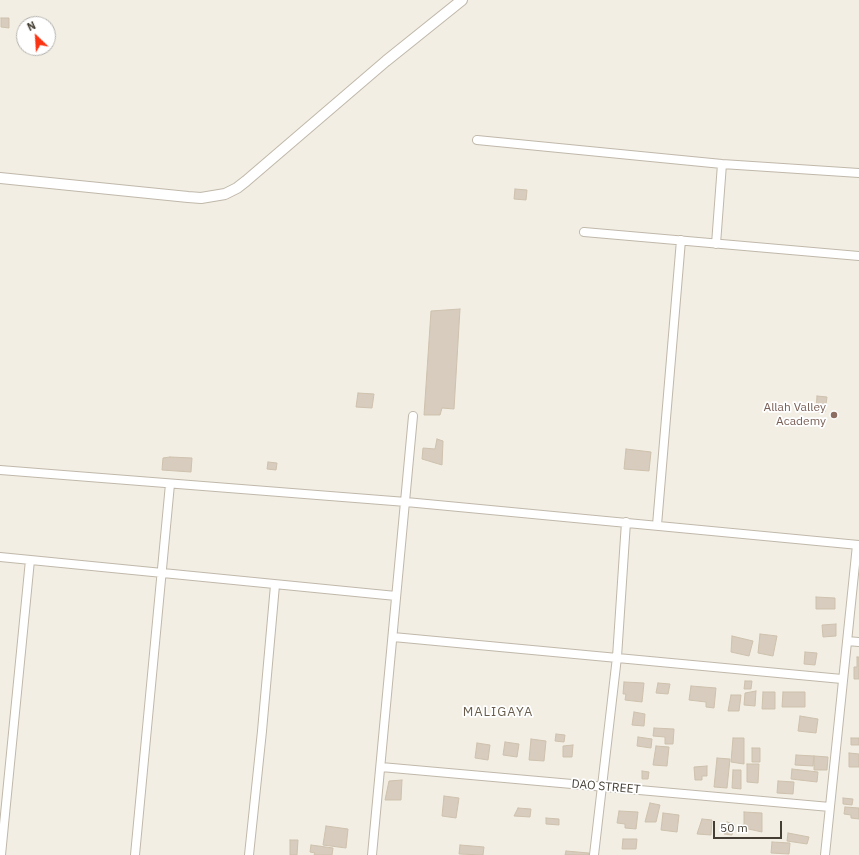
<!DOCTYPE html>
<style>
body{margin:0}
#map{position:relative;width:859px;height:855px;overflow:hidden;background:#f2eee4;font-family:"IBM Plex Sans",sans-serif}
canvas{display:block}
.north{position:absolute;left:16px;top:16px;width:40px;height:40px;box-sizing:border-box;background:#fff;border:1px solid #b4b2ae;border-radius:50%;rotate:335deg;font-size:11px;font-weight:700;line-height:16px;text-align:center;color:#443e34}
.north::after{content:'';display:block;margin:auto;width:14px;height:18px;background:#fa3413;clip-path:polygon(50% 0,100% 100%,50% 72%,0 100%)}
.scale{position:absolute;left:713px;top:821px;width:69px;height:18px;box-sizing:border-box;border:2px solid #443e34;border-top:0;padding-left:5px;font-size:12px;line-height:14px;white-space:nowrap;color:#443e34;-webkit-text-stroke:3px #fff;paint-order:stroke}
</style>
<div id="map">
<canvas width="859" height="855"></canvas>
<div class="north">N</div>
<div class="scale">50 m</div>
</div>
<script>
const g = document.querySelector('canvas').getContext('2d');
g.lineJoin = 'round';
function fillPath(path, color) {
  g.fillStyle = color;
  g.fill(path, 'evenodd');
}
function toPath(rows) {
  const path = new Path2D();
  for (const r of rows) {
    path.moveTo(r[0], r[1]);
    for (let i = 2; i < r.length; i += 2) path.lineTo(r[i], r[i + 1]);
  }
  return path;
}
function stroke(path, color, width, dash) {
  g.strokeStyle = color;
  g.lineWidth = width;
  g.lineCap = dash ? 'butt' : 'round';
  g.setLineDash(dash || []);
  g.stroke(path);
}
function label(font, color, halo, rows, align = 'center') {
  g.font = font + ' "IBM Plex Sans",sans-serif';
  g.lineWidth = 3.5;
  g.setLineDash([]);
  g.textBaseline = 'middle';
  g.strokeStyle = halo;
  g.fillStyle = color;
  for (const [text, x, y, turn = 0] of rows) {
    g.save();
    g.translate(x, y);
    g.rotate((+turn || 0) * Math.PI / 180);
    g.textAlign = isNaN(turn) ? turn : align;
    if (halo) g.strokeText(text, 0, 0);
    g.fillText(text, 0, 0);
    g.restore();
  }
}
const building = toPath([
 [1,18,9,18,9,28,1,27,1,18],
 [515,189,527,190,526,200,514,199,515,189],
 [460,309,454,409,442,408,440,415,424,415,431,311,460,309],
 [358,393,374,394,372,408,356,407,358,393],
 [817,396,827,397,825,412,816,412,817,396],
 [437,439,443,441,442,465,422,459,423,448,435,449,437,439],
 [626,449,651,452,649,471,624,469,626,449],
 [170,457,192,458,191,472,162,470,163,458,170,457],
 [268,462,277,463,276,470,267,469,268,462],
 [816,597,835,598,835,609,816,609,816,597],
 [836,624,836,636,823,637,822,625,836,624],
 [760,634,777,636,773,656,758,653,760,634],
 [732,636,753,641,749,656,731,652,732,636],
 [805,652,817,653,815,665,804,664,805,652],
 [857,657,859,657,859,679,854,679,854,667,857,667,857,657],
 [745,681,752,681,751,689,744,689,745,681],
 [624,682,644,683,642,702,625,700,626,694,623,694,624,682],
 [658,683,670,684,668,694,656,693,658,683],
 [691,686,716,688,714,708,706,707,706,702,689,700,691,686],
 [756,691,755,706,744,705,745,693,756,691],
 [763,692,775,692,775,709,762,709,763,692],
 [783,692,805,692,805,707,782,707,783,692],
 [731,695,741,695,739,711,728,711,731,695],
 [634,712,645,714,644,726,632,725,634,712],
 [800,716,818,719,816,733,798,731,800,716],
 [654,728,674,729,673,744,665,744,665,737,653,736,654,728],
 [556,734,565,735,564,742,555,741,556,734],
 [638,737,652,739,651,748,637,746,638,737],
 [733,738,744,738,744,764,731,762,733,738],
 [851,738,859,738,859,745,851,745,851,738],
 [531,739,546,741,544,761,529,760,531,739],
 [505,742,519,744,517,757,503,755,505,742],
 [477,743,490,745,488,760,475,758,477,743],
 [573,745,572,757,563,757,563,746,573,745],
 [656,746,669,747,667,766,653,765,656,746],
 [752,748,760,748,760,762,752,762,752,748],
 [849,753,859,754,859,767,849,767,849,753],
 [796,755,814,756,813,766,795,765,796,755],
 [814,756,828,757,827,770,814,770,814,756],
 [717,758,730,759,727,788,714,787,717,758],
 [747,764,759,764,758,783,747,782,747,764],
 [707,766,707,776,702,776,702,780,695,780,694,767,707,766],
 [792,769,818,772,817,782,791,779,792,769],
 [733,770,741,770,741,789,732,788,733,770],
 [642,771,649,772,648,779,642,779,642,771],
 [402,780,401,800,385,800,389,781,402,780],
 [778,781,794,782,793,794,777,793,778,781],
 [444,796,459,798,456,818,442,816,444,796],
 [843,798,853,799,852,805,843,804,843,798],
 [650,803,660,805,656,822,645,822,650,803],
 [845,807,859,808,859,819,851,818,851,815,844,814,845,807],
 [518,808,531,809,530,817,514,816,518,808],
 [619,811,638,812,636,829,625,828,625,824,617,823,619,811],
 [744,812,762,813,762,832,744,828,744,812],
 [663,813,679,815,677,832,661,830,663,813],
 [546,818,559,819,559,825,546,824,546,818],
 [702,819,712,820,711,835,697,834,702,819],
 [727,822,734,824,732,835,724,834,727,822],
 [326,826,348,829,346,848,323,845,326,826],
 [788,833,809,837,807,844,787,841,788,833],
 [623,839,637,839,636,849,622,849,623,839],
 [290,840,298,840,297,855,290,855,290,840],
 [772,842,790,843,789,854,771,853,772,842],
 [311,845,333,848,332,855,314,855,315,853,310,852,311,845],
 [460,845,484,847,483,855,459,854,460,845],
 [566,851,589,853,589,855,565,855,566,851]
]);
const minor = toPath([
 [477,140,722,164,859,173],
 [584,232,859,256],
 [716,244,722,164],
 [0,470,406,502,859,545],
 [657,525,681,240],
 [0,557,396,596],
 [393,637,842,679],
 [847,641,859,642],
 [381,767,830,807],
 [1,855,30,560],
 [135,855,170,484],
 [249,855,262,731,275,585],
 [372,855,413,416],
 [594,855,617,657,626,522],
 [825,855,857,545]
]);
const tertiary = toPath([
 [0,178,188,197,201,198,225,194,237,188,246,181,386,61,462,0]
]);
const markers = [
 [834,415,4,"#8d6e63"]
];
const educationNames = [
 ["Allah Valley",826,408],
 ["Academy",826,422]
];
const streetNames = [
 ["DAO STREET",606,787,5]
];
const neighbourhoodNames = [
 ["MALIGAYA",498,712]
];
fillPath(building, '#d7ccbd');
stroke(building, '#cec1ad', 1);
stroke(minor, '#c0b8aa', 10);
stroke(tertiary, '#c0b8aa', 12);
stroke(minor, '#fff', 8);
stroke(tertiary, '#fff', 10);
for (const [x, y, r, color] of markers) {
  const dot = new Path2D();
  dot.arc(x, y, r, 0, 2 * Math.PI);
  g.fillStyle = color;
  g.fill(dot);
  stroke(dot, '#fff', 1.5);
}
label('12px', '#785e54', '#fff', educationNames, 'right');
label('12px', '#443e34', '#fff', streetNames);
g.letterSpacing = '1px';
label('13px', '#675c4b', '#fff', neighbourhoodNames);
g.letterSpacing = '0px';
</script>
